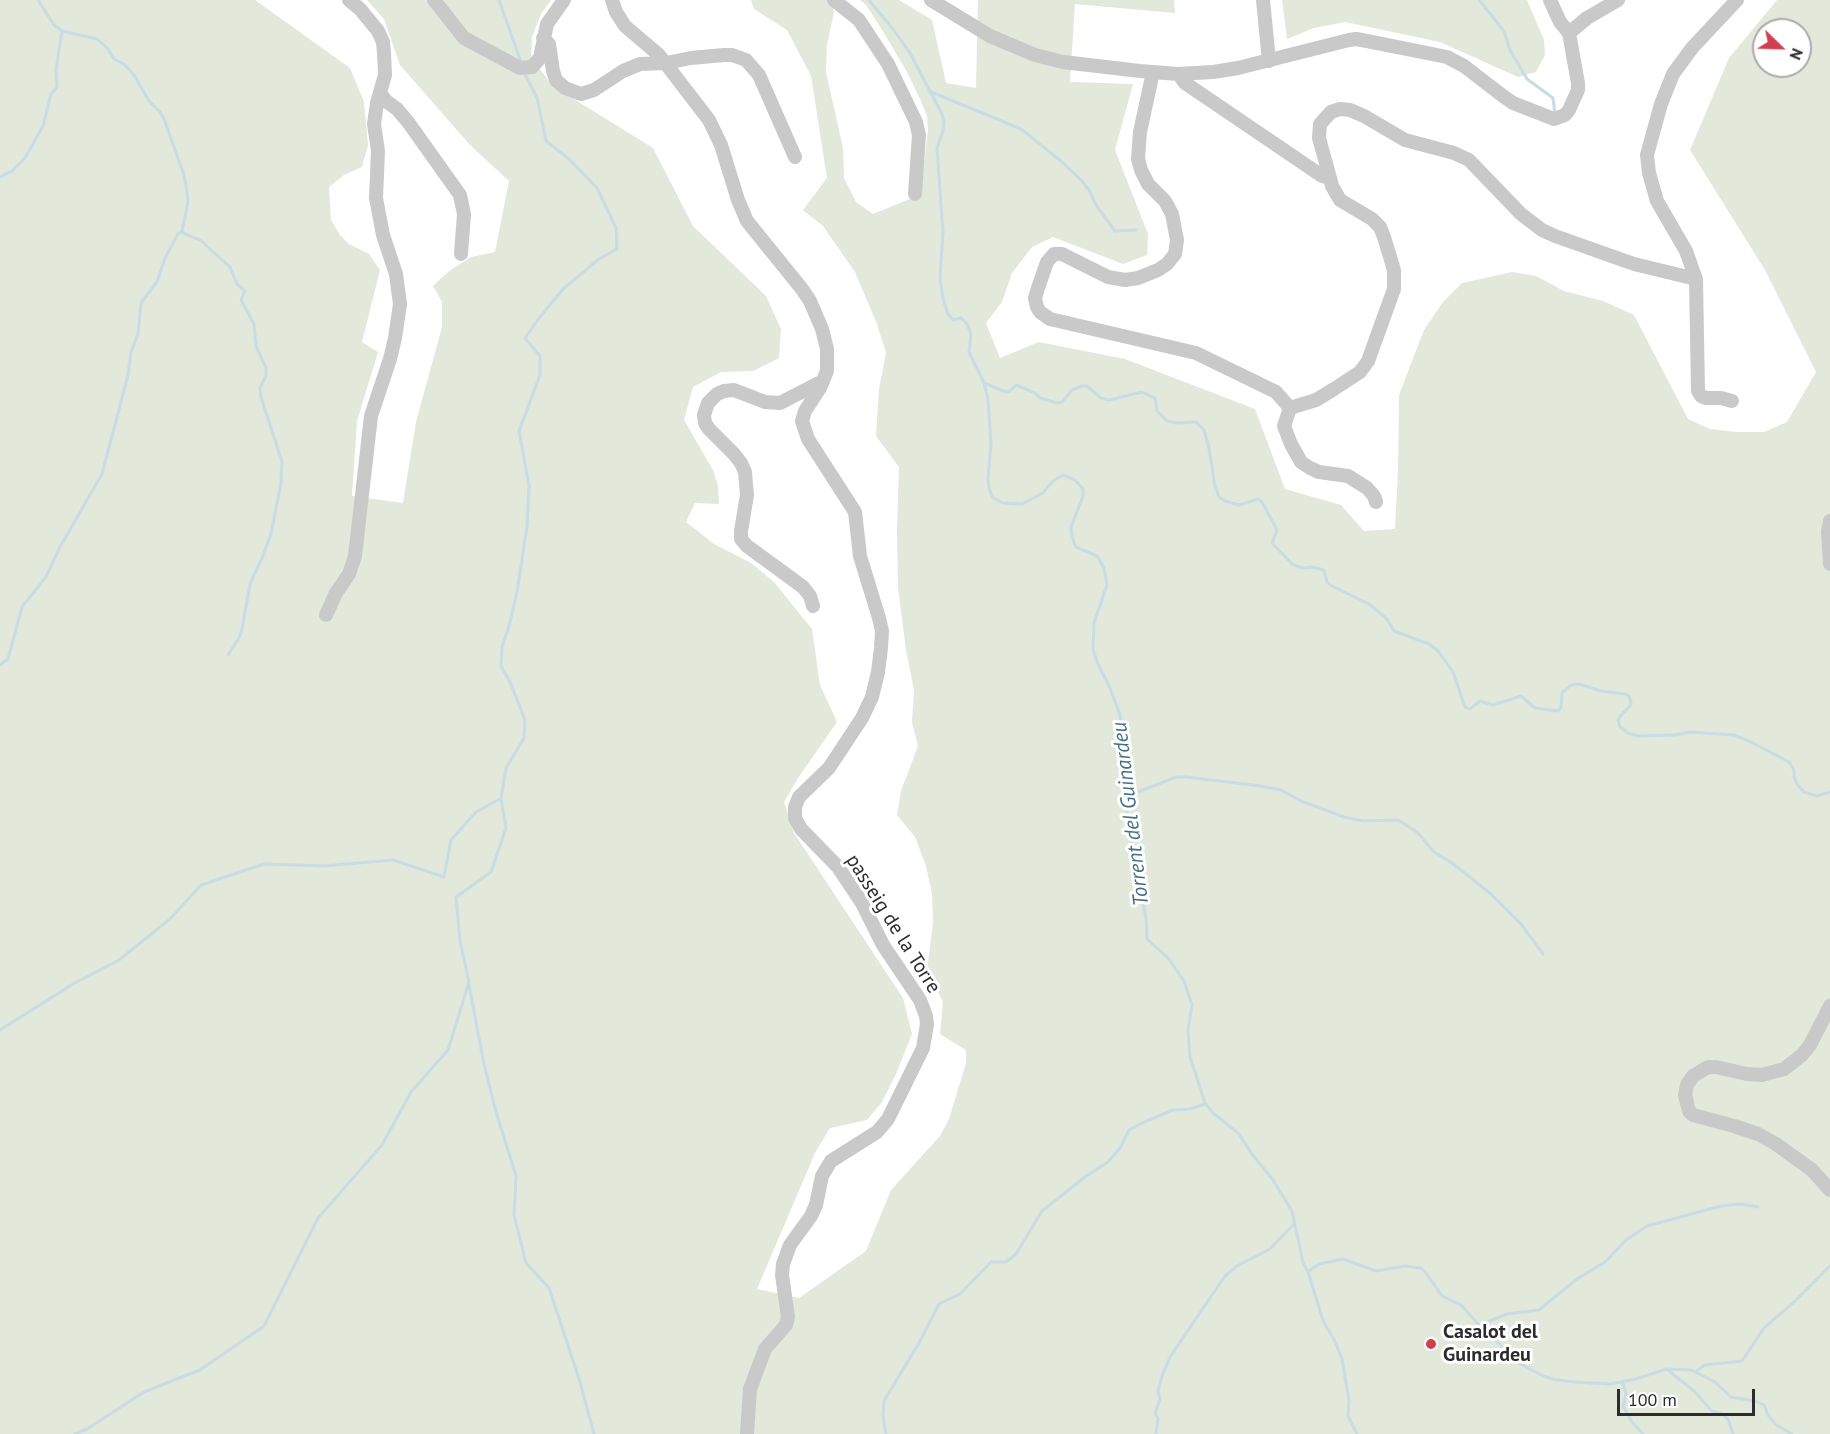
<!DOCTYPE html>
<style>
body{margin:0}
#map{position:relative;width:1830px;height:1434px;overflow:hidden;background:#fff;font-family:"PT Sans",sans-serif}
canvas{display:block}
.north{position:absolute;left:1752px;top:18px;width:60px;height:60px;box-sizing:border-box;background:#fff;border:2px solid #ababab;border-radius:50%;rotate:113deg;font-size:16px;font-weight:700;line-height:24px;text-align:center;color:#2c2c2c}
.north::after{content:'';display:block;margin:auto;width:21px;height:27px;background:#d13f50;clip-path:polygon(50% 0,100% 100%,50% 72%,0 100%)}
.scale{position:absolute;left:1617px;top:1389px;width:138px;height:27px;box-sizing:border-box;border:3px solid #2c2c2c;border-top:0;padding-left:8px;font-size:18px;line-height:21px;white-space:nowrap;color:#2c2c2c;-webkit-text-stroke:4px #fff;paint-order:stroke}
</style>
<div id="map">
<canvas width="1830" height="1434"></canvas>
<div class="north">N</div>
<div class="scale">100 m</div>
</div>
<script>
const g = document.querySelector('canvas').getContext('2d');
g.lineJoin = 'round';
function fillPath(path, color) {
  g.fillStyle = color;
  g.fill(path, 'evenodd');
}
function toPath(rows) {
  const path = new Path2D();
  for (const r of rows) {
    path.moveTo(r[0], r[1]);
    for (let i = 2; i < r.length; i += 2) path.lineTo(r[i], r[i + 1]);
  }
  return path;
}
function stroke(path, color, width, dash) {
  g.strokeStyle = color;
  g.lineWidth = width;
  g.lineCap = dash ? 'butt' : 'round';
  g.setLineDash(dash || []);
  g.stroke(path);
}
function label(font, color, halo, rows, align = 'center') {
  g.font = font + ' "PT Sans",sans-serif';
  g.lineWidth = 6;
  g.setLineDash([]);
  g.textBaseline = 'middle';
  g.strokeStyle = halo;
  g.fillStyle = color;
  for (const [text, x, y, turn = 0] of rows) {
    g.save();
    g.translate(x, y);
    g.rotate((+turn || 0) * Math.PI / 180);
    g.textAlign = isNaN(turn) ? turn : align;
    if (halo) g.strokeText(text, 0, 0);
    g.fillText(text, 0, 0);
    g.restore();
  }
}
const green = toPath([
 [0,0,255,0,350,68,364,102,368,145,362,167,344,175,329,187,331,220,340,235,349,244,369,254,380,270,362,342,378,352,357,421,352,496,403,503,416,422,442,327,442,302,433,286,449,271,471,257,495,252,509,181,470,145,400,65,384,19,367,0,551,0,541,14,532,37,531,58,553,86,653,148,693,226,766,296,781,329,779,358,753,371,721,372,693,387,684,420,713,470,718,486,719,504,695,503,686,522,714,544,751,563,774,582,812,629,820,685,837,722,798,778,784,802,794,833,903,998,912,1034,896,1074,882,1102,867,1120,830,1128,815,1153,757,1289,799,1298,866,1251,891,1190,940,1136,949,1119,966,1063,966,1050,940,1034,943,1002,927,971,933,922,932,894,926,866,915,837,897,815,901,791,918,746,912,722,914,690,906,650,898,587,897,530,899,467,876,436,879,389,886,353,877,324,855,272,823,226,803,210,827,178,811,76,787,30,754,9,751,0,831,0,834,12,827,45,826,72,843,148,844,178,856,202,873,214,915,197,923,173,928,130,927,116,920,99,907,72,884,33,866,5,860,0,899,0,932,20,946,83,976,88,978,0,1174,0,1175,13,1075,4,1070,82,1133,84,1115,150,1148,234,1147,255,1123,264,1053,237,1032,247,1012,273,1002,302,986,323,1000,358,1039,342,1125,359,1255,409,1285,489,1341,505,1364,531,1395,529,1398,470,1399,395,1424,330,1443,302,1462,283,1512,272,1536,276,1564,291,1603,301,1634,315,1688,419,1710,429,1736,432,1764,432,1787,422,1816,372,1765,270,1690,150,1729,58,1777,0,1830,0,1830,1434,0,1434],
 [1764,30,1800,30,1800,66,1764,66],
 [1282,0,1527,0,1544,40,1545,55,1536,72,1518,77,1440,42,1345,22,1314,28,1287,39]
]);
const stream = toPath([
 [38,0,54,25,62,31,97,39,108,49,114,59,124,64,134,75,149,101,160,112,164,119,184,175,187,191,188,202,182,231,185,234,200,240,230,267,237,284,245,291,241,300,254,324,256,346,266,368,266,376,260,388,261,397,282,462,281,483,271,534,263,556,250,584,242,629,239,638,228,655],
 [499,0,521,62],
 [869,0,893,29,910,53,942,114,944,122,943,131,937,148,943,232,940,278,943,299,948,314,953,320,961,318,967,324,971,334,969,352,984,383,988,399,991,443,988,479,989,488,993,498,1003,503,1022,504,1043,493,1053,481,1063,475,1075,480,1083,489,1083,496,1071,527,1072,537,1076,547,1097,556,1104,568,1107,585,1094,623,1093,649,1097,662,1110,688,1120,715,1128,824,1146,918,1147,939,1168,958,1184,981,1192,1005,1188,1030,1190,1057,1205,1103,1213,1113,1239,1134,1252,1154,1273,1180,1292,1211,1303,1263,1308,1272,1324,1323,1335,1341,1342,1359,1349,1401,1348,1416,1357,1434],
 [1479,0,1504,31,1510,50,1527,79,1553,98,1555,114],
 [929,91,1021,129,1062,162,1081,180,1089,190,1096,205,1115,231,1136,230],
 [0,177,12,171,25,158,43,126,51,94,57,87,56,70,62,31],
 [984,383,1006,392,1010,391,1016,385,1035,393,1040,398,1057,403,1062,402,1072,390,1082,386,1087,386,1101,398,1109,400,1142,392,1155,398,1157,411,1167,421,1176,423,1196,422,1204,430,1209,448,1215,486,1219,497,1225,501,1239,505,1258,499,1262,502,1277,530,1272,543,1292,564,1302,568,1312,567,1324,570,1327,582,1330,585,1369,604,1387,619,1394,631,1429,644,1438,651,1453,672,1465,707,1470,709,1480,701,1493,705,1521,696,1535,708,1558,711,1561,708,1562,693,1571,685,1579,684,1601,691,1625,694,1629,696,1631,703,1630,706,1621,715,1618,720,1620,727,1628,733,1638,736,1675,735,1690,732,1734,735,1749,741,1789,762,1794,770,1794,777,1797,784,1804,792,1817,796,1830,792],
 [0,665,8,659,22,607,46,577,60,547,102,474,128,375,131,352,138,334,141,303,157,282,165,258,178,234,182,231],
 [1126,794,1138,792,1176,777,1187,777,1260,786,1281,790,1301,801,1344,817,1363,821,1398,820,1417,832,1434,852,1452,863,1491,894,1521,924,1543,954],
 [469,985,484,1064,496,1112,516,1176,514,1215,526,1263,549,1288,580,1382,594,1434],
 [0,1030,73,984,119,960,170,919,201,885,264,864,324,866,393,860,444,877,451,840,476,812,500,799],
 [1309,1271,1319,1264,1343,1259,1376,1271,1405,1266,1421,1268,1426,1273,1442,1296,1461,1305,1479,1325,1504,1348,1513,1360,1543,1376,1556,1380,1575,1382,1610,1384,1636,1379,1667,1369,1691,1370,1715,1382,1731,1397,1755,1401,1764,1405,1768,1415,1776,1425,1792,1434],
 [1480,1325,1507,1314,1539,1310,1577,1279,1605,1262,1626,1240,1647,1226,1721,1206,1741,1204,1758,1207],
 [1668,1370,1694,1391,1712,1411,1722,1414,1728,1419,1733,1434],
 [1695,1372,1705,1365,1742,1361,1764,1328,1793,1303,1830,1266],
 [1623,1383,1626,1394,1623,1406,1632,1422,1643,1434],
 [75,1434,87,1429,144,1392,200,1370,264,1326,318,1218,382,1145,411,1092,448,1050,469,982,460,941,456,897,491,872,506,828,501,799,506,768,524,738,525,720,511,684,501,666,502,647,509,626,517,592,527,527,529,486,519,431,540,375,540,356,525,338,540,317,563,289,599,259,617,249,616,228,597,188,569,159,546,141,537,98,524,72],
 [886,1434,883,1415,884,1401,919,1343,939,1304,960,1294,991,1262,1006,1262,1016,1254,1042,1211,1085,1177,1108,1162,1120,1148,1129,1130,1142,1123,1173,1110,1190,1109,1205,1104],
 [1156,1434,1158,1418,1155,1413,1160,1399,1158,1391,1162,1376,1170,1357,1225,1276,1237,1266,1270,1249,1294,1224]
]);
const minor = toPath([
 [434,0,464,38,520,68,532,67,540,58,547,24,564,0],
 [612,0,616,12,625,26,659,55,709,120,721,145,738,200,747,221,802,289,810,301,822,329,827,349,827,371,820,388,805,411,802,421,808,439,855,512,860,556,879,618,882,631,881,648,878,672,872,697,862,718,829,768,799,797,795,807,795,818,801,829,838,867,862,903,883,945,920,1000,926,1016,927,1024,923,1048,888,1119,877,1132,831,1161,822,1176,816,1205,811,1216,790,1245,783,1264,782,1275,788,1317,786,1325,765,1349,750,1389,747,1434],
 [834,0,859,20,888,64,916,122,919,135,915,194],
 [931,0,990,36,1035,55,1063,62,1140,71,1178,74,1213,72,1238,68,1349,40,1356,39,1367,41,1447,57,1464,66,1503,96,1513,103,1554,119,1565,115,1569,110,1578,90,1578,83,1569,33,1587,18,1618,0],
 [1263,0,1269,61],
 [1550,0,1560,22,1569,33],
 [543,38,549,44,553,71,556,80,565,88,581,94,594,90,623,71,640,64,666,63,691,58,724,55,732,55,746,60,759,75,795,157],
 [1153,72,1140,132,1138,159,1141,170,1148,184,1165,201,1172,214,1177,240,1175,254,1167,264,1158,270,1138,278,1125,280,1108,277,1062,254,1054,254,1047,262,1038,288,1035,298,1037,307,1040,312,1050,319,1196,353,1276,392,1290,408],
 [1178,74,1185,83,1322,176,1330,178,1332,186,1340,200,1372,219,1380,227,1384,237,1394,270,1394,289,1368,361,1360,372,1334,389,1316,400,1290,408],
 [380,93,386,101,397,109,408,122,460,195,464,214,461,254],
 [1330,178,1319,138,1320,124,1331,112,1340,109,1350,110,1364,116,1405,140,1454,153,1469,160,1521,214,1542,230,1555,236,1634,264,1696,279],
 [1732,401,1721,398,1706,398,1701,396,1698,391,1696,279,1686,251,1657,201,1649,173,1647,155,1661,104,1673,74,1692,48,1737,0],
 [1290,408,1284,426,1291,444,1301,462,1310,468,1319,472,1348,476,1367,488,1374,496,1376,502],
 [1830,521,1828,532,1830,564],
 [813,606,810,596,803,587,747,546,741,539,741,531,747,495,745,472,741,463,734,454,709,429,705,423,704,415,708,403,717,394,724,391,734,390,765,402,780,403,823,381],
 [326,615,336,593,349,574,355,556,371,416,390,359,395,338,400,304,396,274,383,235,376,198,378,151,374,124,377,103,385,75,384,53,383,42,378,31,360,9,349,0],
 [1830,1006,1810,1045,1802,1055,1784,1069,1762,1075,1747,1074,1716,1067,1708,1067,1693,1076,1687,1085,1685,1095,1689,1111,1693,1115,1734,1126,1758,1134,1776,1144,1812,1170,1830,1190]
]);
const markers = [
 [1431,1344,6,"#d13f50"]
];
const streetNames = [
 ["passeig de la Torre",893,924,58]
];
const poiNames = [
 ["Casalot del",1443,1332],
 ["Guinardeu",1443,1355]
];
const waterNames = [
 ["Torrent del Guinardeu",1131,814,-97]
];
fillPath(green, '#e2e8da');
stroke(stream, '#c8dce6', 3);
stroke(minor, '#c9c9c9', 14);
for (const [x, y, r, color] of markers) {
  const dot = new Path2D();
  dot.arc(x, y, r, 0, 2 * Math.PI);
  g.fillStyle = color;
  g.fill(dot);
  stroke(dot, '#fff', 2);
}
label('20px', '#2c2c2c', '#fff', streetNames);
label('bold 20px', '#2c2c2c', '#fff', poiNames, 'left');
label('italic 21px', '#436e84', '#fff', waterNames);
</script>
